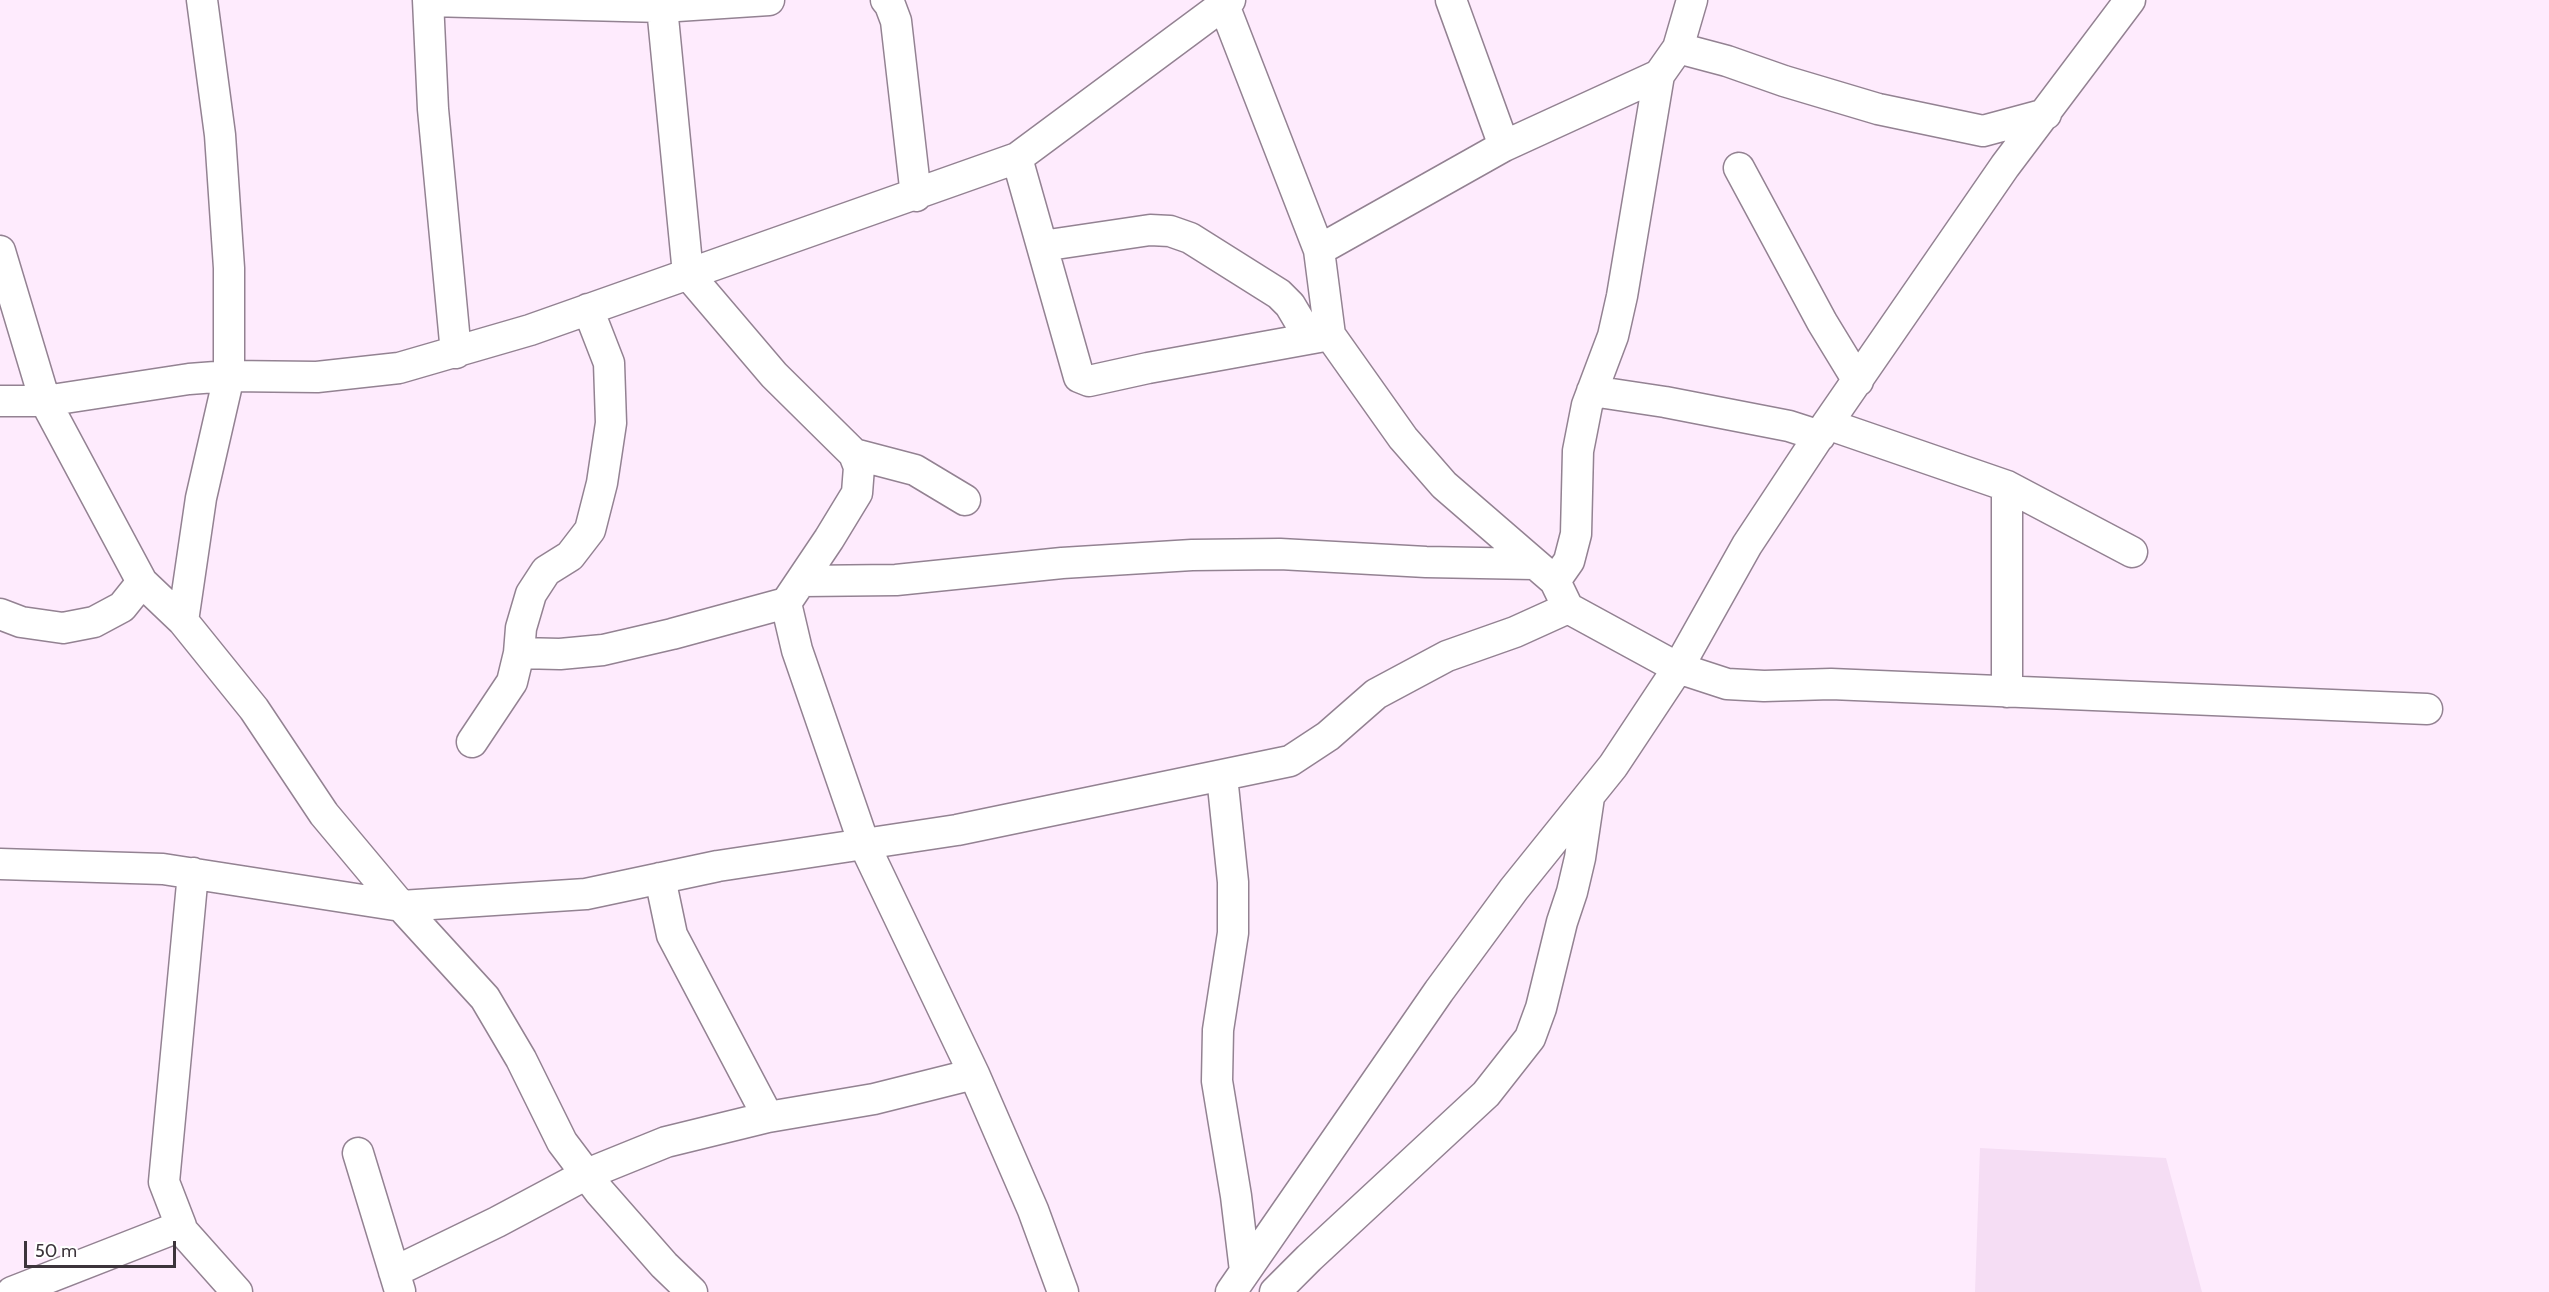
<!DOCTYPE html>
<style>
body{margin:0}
#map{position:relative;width:2549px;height:1292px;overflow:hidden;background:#feebfd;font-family:Cabin,sans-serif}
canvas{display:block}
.scale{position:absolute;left:24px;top:1241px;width:152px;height:27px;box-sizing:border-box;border:3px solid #3c343b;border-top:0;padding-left:8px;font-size:18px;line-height:21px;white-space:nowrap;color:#3c343b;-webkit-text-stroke:4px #fff;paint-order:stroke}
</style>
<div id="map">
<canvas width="2549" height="1292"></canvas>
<div class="scale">50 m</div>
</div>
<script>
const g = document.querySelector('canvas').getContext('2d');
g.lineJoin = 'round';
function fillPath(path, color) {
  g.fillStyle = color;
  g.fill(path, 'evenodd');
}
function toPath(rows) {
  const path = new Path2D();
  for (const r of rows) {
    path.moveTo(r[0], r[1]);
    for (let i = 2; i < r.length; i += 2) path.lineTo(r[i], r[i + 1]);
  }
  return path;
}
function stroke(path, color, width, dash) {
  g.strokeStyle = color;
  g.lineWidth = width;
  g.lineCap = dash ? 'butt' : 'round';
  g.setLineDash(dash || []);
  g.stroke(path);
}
const built = toPath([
 [1980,1148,2166,1158,2202,1292,1975,1292]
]);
const minor = toPath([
 [428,0,433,109,456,353],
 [886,0,890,5,896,21,916,196],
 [1222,0,1319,250,1330,335,1403,438,1444,485,1555,581,1568,608],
 [1451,0,1504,146],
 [429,1,662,7,769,0],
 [662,7,688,274,774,375,854,454,915,470,965,500],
 [1678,48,1727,61,1784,81,1878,109,1983,131,2046,114],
 [1017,158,1079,377,1089,381,1148,368,1330,335],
 [1739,168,1822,322,1858,381],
 [1042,246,1150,230,1170,231,1190,238,1279,294,1290,305,1309,337],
 [1319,250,1504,146,1659,75,1678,48,1692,0],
 [0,251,45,401,142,582,183,621,254,709,324,814,401,906,485,998,521,1059,562,1142,599,1191,664,1265,692,1292],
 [1592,391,1665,402,1789,426,1820,436],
 [0,401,45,401,189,379,229,376,317,377,399,368,530,330,1017,158,1230,0],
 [1827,424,2007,486,2132,552],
 [854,454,859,467,857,493,829,539,786,603,797,650,864,844,974,1074,1033,1210,1063,1292],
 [2007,486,2007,692],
 [802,581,896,580,1062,563,1192,555,1280,554,1426,562,1534,564],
 [1555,581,1569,561,1576,534,1578,451,1587,405,1613,336,1622,296,1659,75],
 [0,614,21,622,63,628,94,622,122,607,142,582],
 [183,621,201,498,229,376,229,268,220,135,202,0],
 [519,653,560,654,603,650,672,634,786,603],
 [472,742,512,682,519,653,521,628,531,594,546,571,570,556,590,530,602,483,611,423,609,363,588,309],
 [1222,776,1233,882,1233,933,1218,1030,1217,1081,1236,1196,1245,1271],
 [0,864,163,869,401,906,586,894,718,866,957,830,1290,761,1328,736,1376,694,1447,656,1515,632,1568,608,1678,668,1727,684,1764,686,1831,684,2427,709],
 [193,873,164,1182,181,1226,180,1228,237,1292],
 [660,878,672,935,768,1117],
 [358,1153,400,1291],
 [394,1272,497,1222,587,1174,666,1142,768,1117,874,1099,974,1074],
 [12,1292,181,1226],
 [1231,1292,1439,991,1514,889,1613,766,1678,668,1747,545,1827,424,2005,166,2130,0],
 [1275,1292,1309,1258,1486,1094,1530,1038,1541,1008,1562,922,1572,892,1580,858,1589,797]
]);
fillPath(built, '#f5ddf4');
stroke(minor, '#938292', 33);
stroke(minor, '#fff', 30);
</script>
